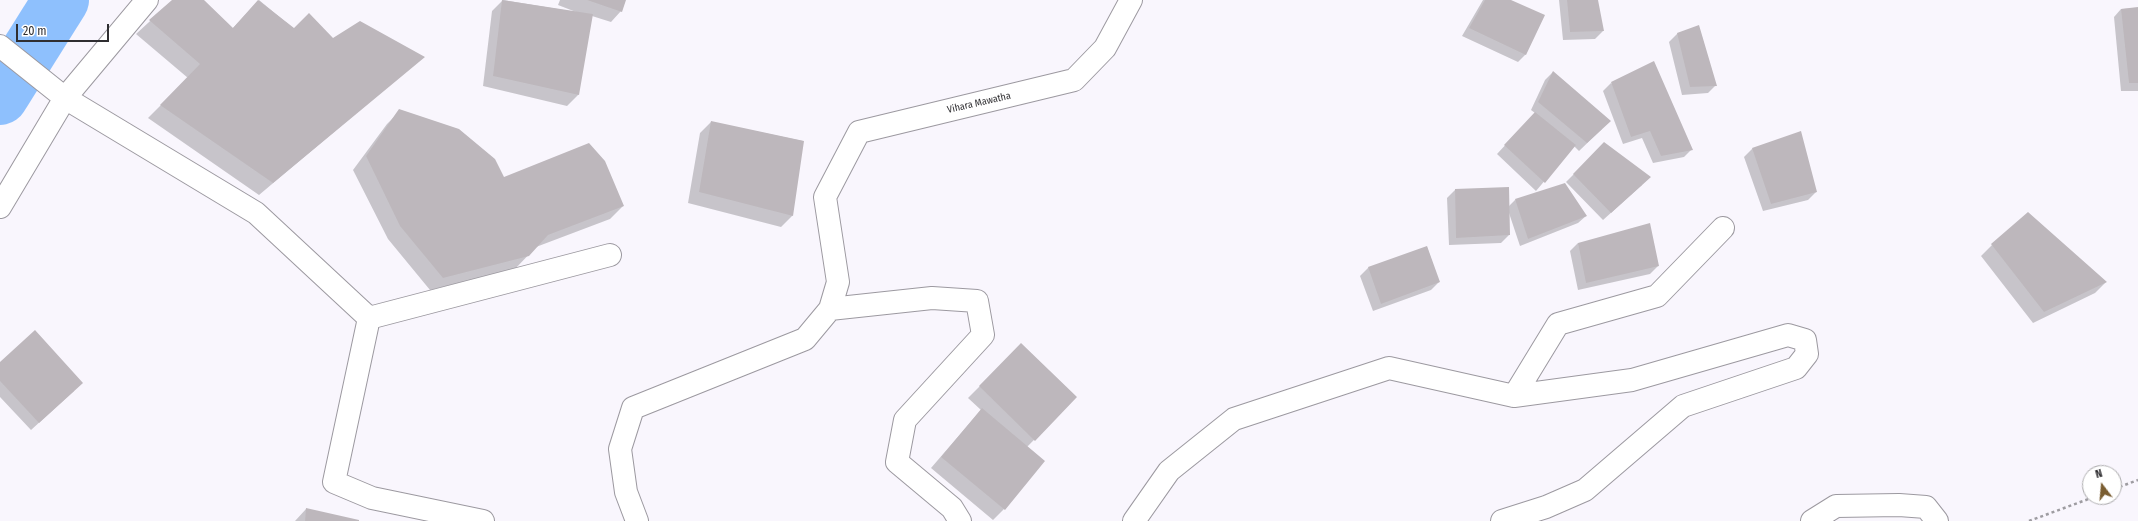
<!DOCTYPE html>
<style>
body{margin:0}
#map{position:relative;width:2138px;height:521px;overflow:hidden;background:#f9f6fd;font-family:"Fira Sans Condensed",sans-serif}
canvas{display:block}
.north{position:absolute;left:2082px;top:465px;width:40px;height:40px;box-sizing:border-box;background:#fff;border:1px solid #acabad;border-radius:50%;rotate:344deg;font-size:11px;font-weight:700;line-height:16px;text-align:center;color:#2f2e31}
.north::after{content:'';display:block;margin:auto;width:14px;height:18px;background:#7a5d31;clip-path:polygon(50% 0,100% 100%,50% 72%,0 100%)}
.scale{position:absolute;left:16px;top:24px;width:93px;height:18px;box-sizing:border-box;border:2px solid #2f2e31;border-top:0;padding-left:5px;font-size:12px;line-height:14px;white-space:nowrap;color:#2f2e31;-webkit-text-stroke:3px #fff;paint-order:stroke}
</style>
<div id="map">
<canvas width="2138" height="521"></canvas>
<div class="north">N</div>
<div class="scale">20 m</div>
</div>
<script>
const g = document.querySelector('canvas').getContext('2d');
g.lineJoin = 'round';
function fillPath(path, color) {
  g.fillStyle = color;
  g.fill(path, 'evenodd');
}
function toPath(rows) {
  const path = new Path2D();
  for (const r of rows) {
    path.moveTo(r[0], r[1]);
    for (let i = 2; i < r.length; i += 2) path.lineTo(r[i], r[i + 1]);
  }
  return path;
}
function stroke(path, color, width, dash) {
  g.strokeStyle = color;
  g.lineWidth = width;
  g.lineCap = dash ? 'butt' : 'round';
  g.setLineDash(dash || []);
  g.stroke(path);
}
function label(font, color, halo, rows, align = 'center') {
  g.font = font + ' "Fira Sans Condensed",sans-serif';
  g.lineWidth = 3.5;
  g.setLineDash([]);
  g.textBaseline = 'middle';
  g.strokeStyle = halo;
  g.fillStyle = color;
  for (const [text, x, y, turn = 0] of rows) {
    g.save();
    g.translate(x, y);
    g.rotate((+turn || 0) * Math.PI / 180);
    g.textAlign = isNaN(turn) ? turn : align;
    if (halo) g.strokeText(text, 0, 0);
    g.fillText(text, 0, 0);
    g.restore();
  }
}
const shadow = toPath([
 [173,0,202,0,232,29,259,0,294,29,333,39,423,57,259,195,148,118,188,78,136,34],
 [503,0,576,12,558,5,560,0,625,0,621,11,611,22,592,16,578,95,567,106,483,86,492,11],
 [1483,0,1509,0,1526,54,1518,62,1462,36],
 [1559,0,1597,0,1603,31,1595,39,1563,40],
 [2138,8,2138,91,2121,91,2114,17,2121,9],
 [1699,27,1716,85,1708,93,1682,95,1669,42,1677,34],
 [1553,72,1602,129,1579,151,1574,146,1536,191,1497,154,1535,113,1531,110,1545,80],
 [1611,83,1692,149,1684,157,1653,163,1642,138,1623,144,1603,91],
 [400,111,503,178,623,206,610,219,536,247,515,269,430,290,388,239,353,170,387,124],
 [711,122,803,141,792,216,781,227,688,203,700,133],
 [1800,133,1816,192,1808,200,1763,211,1744,157,1752,149],
 [1604,144,1642,185,1603,220,1566,182],
 [1455,190,1508,207,1515,200,1586,216,1578,223,1520,246,1509,213,1509,235,1501,243,1449,245,1447,198],
 [1578,243,1658,266,1650,274,1578,290,1570,251],
 [1992,245,2106,282,2095,293,2033,323,1981,256],
 [1427,247,1439,282,1431,290,1373,311,1360,276,1368,268],
 [1021,345,1076,397,1027,447,1004,509,993,520,931,468,981,410,968,398],
 [0,364,74,391,31,430,0,397],
 [306,509,357,521,295,521]
]);
const river = toPath([
 [0,97,61,0]
]);
const building = toPath([
 [172,0,204,0,233,28,258,0,294,28,309,13,333,38,360,21,425,57,273,183,160,105,200,64,149,20],
 [502,0,593,14,579,95,493,76],
 [587,0,626,0,622,12],
 [1485,0,1511,0,1545,15,1526,55,1469,28],
 [1567,0,1598,0,1604,31,1570,32],
 [2138,7,2138,83,2129,83,2121,9],
 [1699,25,1717,86,1690,87,1677,33],
 [1654,61,1693,150,1661,156,1650,131,1631,137,1611,82],
 [1553,71,1611,121,1587,143,1538,102],
 [399,109,459,129,495,159,504,177,589,143,605,161,624,206,548,235,529,256,443,278,400,226,366,156],
 [1535,112,1576,145,1545,183,1504,145],
 [711,121,804,141,793,216,699,192],
 [1801,131,1817,192,1771,204,1752,148],
 [1604,142,1651,177,1611,213,1573,174],
 [1565,183,1587,216,1528,239,1515,199],
 [1509,187,1510,235,1456,238,1455,189],
 [2028,212,2107,282,2044,312,1991,244],
 [1650,223,1659,266,1586,283,1578,243],
 [1427,246,1440,282,1381,304,1368,267],
 [35,330,83,383,39,423,0,381,0,362],
 [1021,343,1077,397,1035,441,979,386],
 [982,408,1045,461,1005,510,941,457],
 [306,508,359,520,359,521,305,521]
]);
const path = toPath([
 [2114,489,2138,480],
 [2029,521,2094,497]
]);
const minor = toPath([
 [0,46,65,98,256,213,369,318],
 [0,207,65,98,147,0],
 [830,309,932,298,977,301,983,335,905,420,897,462,952,508,960,521],
 [369,318,334,482,372,498,483,521],
 [369,318,610,255],
 [1514,396,1558,324,1657,296,1723,228],
 [637,521,626,492,620,449,633,408,805,339,830,309,838,282,825,197,859,132,1074,80,1105,48,1131,0],
 [1134,521,1169,471,1234,419,1389,368,1514,396,1632,380,1788,335,1805,340,1807,354,1796,368,1683,406,1585,490,1546,507,1502,521],
 [1812,521,1836,506,1899,505,1926,507,1937,521]
]);
const streetNames = [
 ["Vihara Mawatha",979,103,-13]
];
fillPath(shadow, '#0003');
stroke(river, '#8ec0fd', 56);
fillPath(building, '#bdb7bc');
stroke(minor, '#9c99a0', 24);
stroke(path, '#9e9ca1', 2.5, [3, 3]);
stroke(minor, '#fff', 22);
label('10px', '#2f2e31', '#fff', streetNames);
</script>
